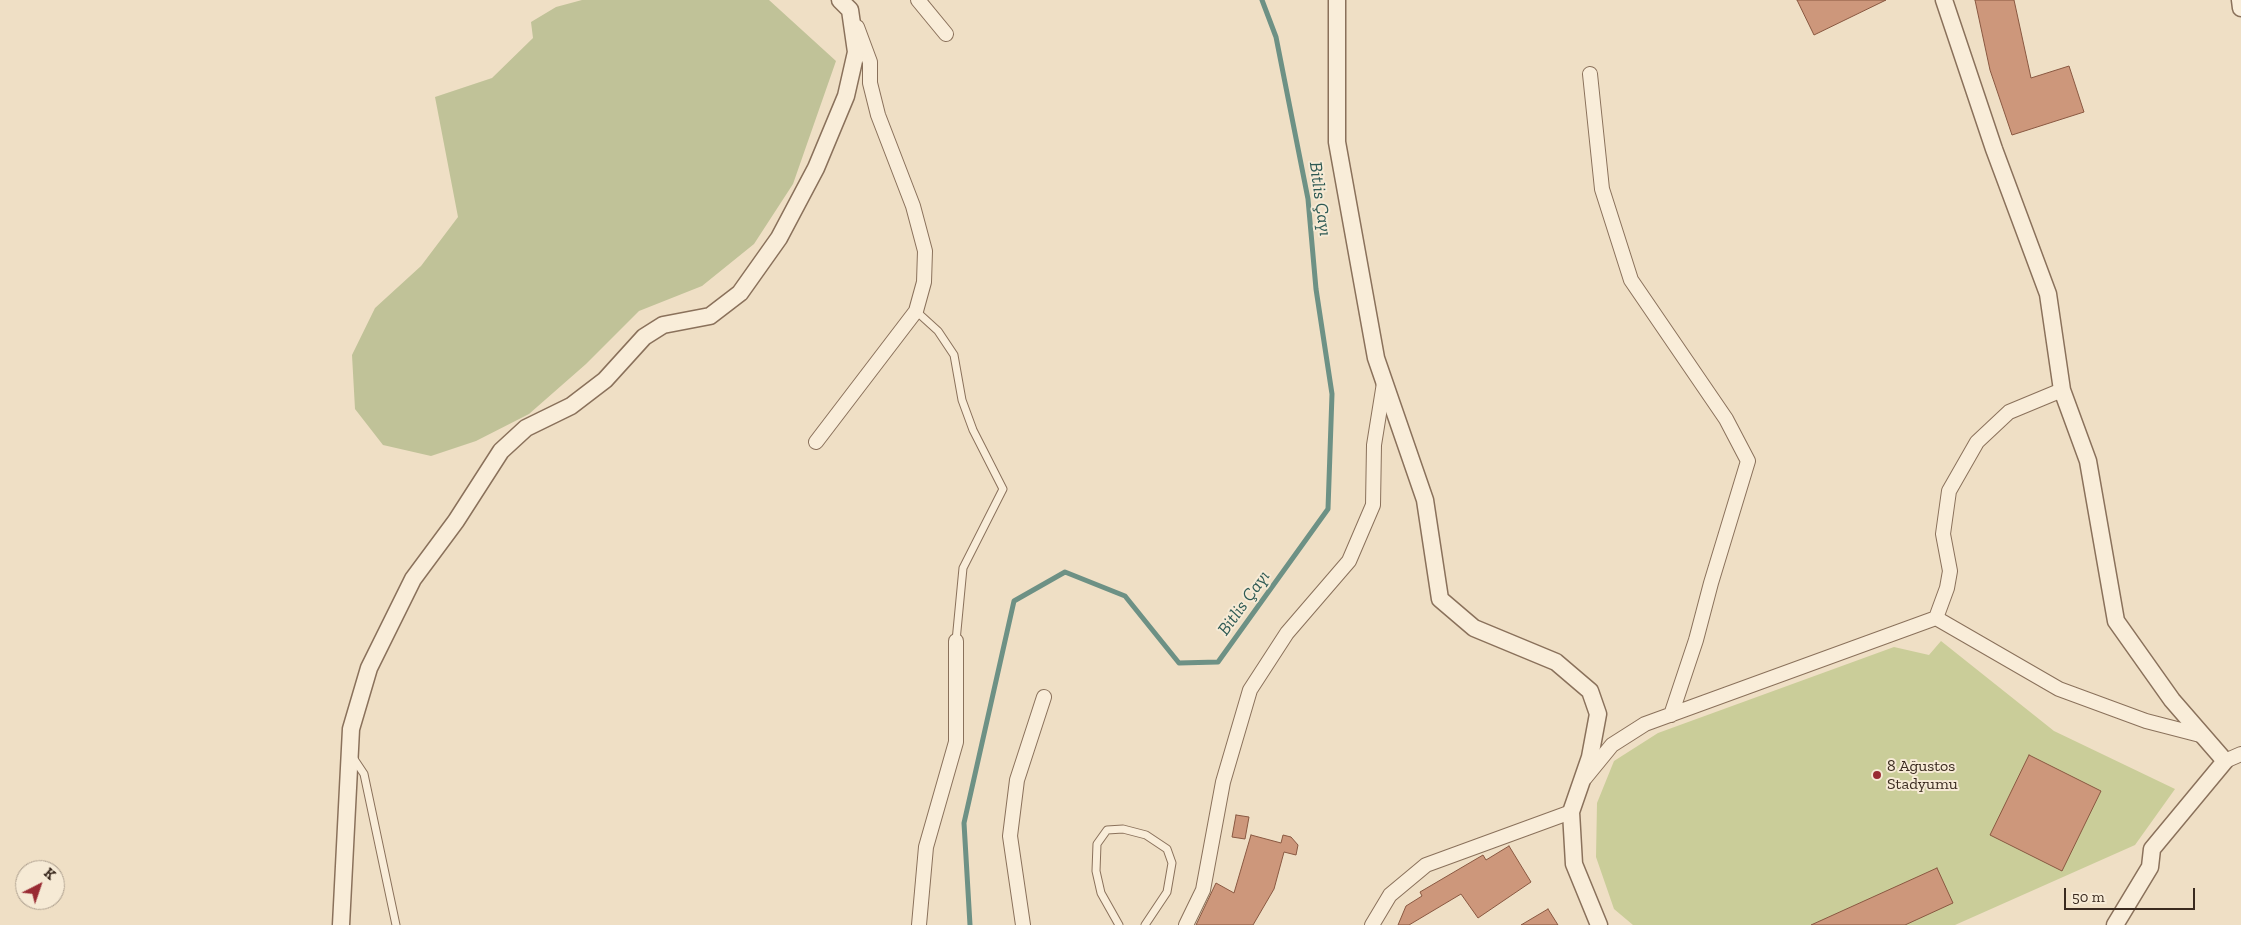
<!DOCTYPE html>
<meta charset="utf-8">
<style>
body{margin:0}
#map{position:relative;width:2241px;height:925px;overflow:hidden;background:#efdfc5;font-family:"Zilla Slab",serif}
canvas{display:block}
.north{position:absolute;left:15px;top:860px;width:50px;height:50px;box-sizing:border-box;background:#f6ead5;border:1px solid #ab9d8c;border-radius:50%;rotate:41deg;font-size:14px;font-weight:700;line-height:20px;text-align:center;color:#3a2a1f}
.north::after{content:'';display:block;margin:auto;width:18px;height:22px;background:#992b33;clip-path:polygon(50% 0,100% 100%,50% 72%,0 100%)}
.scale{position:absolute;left:2064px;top:888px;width:131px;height:22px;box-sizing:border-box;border:2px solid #3a2a1f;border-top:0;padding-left:6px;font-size:15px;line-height:18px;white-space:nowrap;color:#3a2a1f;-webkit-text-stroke:4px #f6ead5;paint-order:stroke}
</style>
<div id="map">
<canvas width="2241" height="925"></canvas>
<div class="north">K</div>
<div class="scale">50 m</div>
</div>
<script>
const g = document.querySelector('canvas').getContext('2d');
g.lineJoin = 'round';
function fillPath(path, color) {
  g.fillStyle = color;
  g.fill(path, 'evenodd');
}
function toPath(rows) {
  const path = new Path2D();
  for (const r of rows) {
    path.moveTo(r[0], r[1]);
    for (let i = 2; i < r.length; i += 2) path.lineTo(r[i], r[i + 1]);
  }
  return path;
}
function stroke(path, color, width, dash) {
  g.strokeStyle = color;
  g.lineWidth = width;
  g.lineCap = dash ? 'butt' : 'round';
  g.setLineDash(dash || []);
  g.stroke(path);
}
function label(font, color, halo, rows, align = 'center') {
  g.font = font + ' "Zilla Slab",serif';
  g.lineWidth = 4;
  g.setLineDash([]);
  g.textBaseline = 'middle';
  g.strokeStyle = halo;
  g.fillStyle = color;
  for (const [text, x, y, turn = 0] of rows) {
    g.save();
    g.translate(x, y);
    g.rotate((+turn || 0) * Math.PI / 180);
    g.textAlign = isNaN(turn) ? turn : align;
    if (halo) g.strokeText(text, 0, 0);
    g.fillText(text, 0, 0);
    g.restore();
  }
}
const green = toPath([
 [1941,641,2054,731,2175,789,2135,845,1955,925,1633,925,1614,909,1596,857,1597,803,1614,761,1658,733,1894,647,1929,655]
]);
const cemetery = toPath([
 [582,0,769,0,836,61,793,184,754,244,702,286,639,311,586,364,529,414,476,441,431,456,383,445,355,409,352,355,375,308,421,266,458,217,435,97,492,78,533,38,531,22,556,7]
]);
const stream = toPath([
 [970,925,964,823,1014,601,1065,572,1125,596,1179,663,1218,662,1328,509,1332,394,1316,289,1308,199,1276,37,1262,0]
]);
const building = toPath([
 [1797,0,1886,0,1814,35,1797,0],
 [1975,0,2014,0,2031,78,2069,66,2084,112,2012,135,1990,70,1975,0],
 [2029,755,2101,791,2062,871,1990,835,2029,755],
 [1236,815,1249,817,1245,839,1232,837,1236,815],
 [1251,835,1281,843,1283,835,1291,837,1298,845,1296,855,1284,852,1274,889,1253,925,1196,925,1216,883,1234,893,1251,835],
 [1509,846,1531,882,1478,918,1461,894,1409,925,1398,925,1406,906,1422,896,1420,892,1483,855,1486,860,1509,846],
 [1937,868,1953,903,1905,925,1811,925,1937,868],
 [1548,909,1558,925,1521,925,1548,909]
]);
const service = toPath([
 [916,311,938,331,954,355,962,400,973,430,1003,489,963,568,956,641],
 [352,756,364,774,396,925],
 [1119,925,1101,893,1096,871,1097,844,1107,830,1123,829,1146,835,1167,849,1172,863,1167,892,1145,925]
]);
const minor = toPath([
 [918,0,946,34],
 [1590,74,1602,189,1631,280,1726,419,1748,461,1711,583,1696,640,1671,715],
 [816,442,916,311,924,282,925,251,913,206,878,115,870,83,870,62,857,27],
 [1936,618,2059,689,2146,721,2204,736],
 [2225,761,2241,754],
 [1585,778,1612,745,1645,724,1936,618,1947,588,1950,571,1943,534,1949,491,1977,442,2009,412,2062,390],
 [919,925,926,847,956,742,956,641],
 [1023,925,1010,836,1017,780,1044,697],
 [1186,925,1203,890,1223,782,1250,690,1287,633,1349,561,1373,505,1374,445,1384,383],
 [1372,925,1390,895,1426,865,1571,812]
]);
const tertiary = toPath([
 [1337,0,1337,142,1376,358,1425,500,1440,599,1474,628,1556,662,1590,691,1598,714,1590,757,1571,812,1574,864,1599,925],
 [1944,0,1994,149,2048,294,2062,390,2088,461,2116,621,2172,700,2225,761,2152,849,2150,867,2115,925],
 [2240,0,2241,8],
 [341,925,351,729,369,668,413,579,456,521,501,451,526,428,571,406,605,380,644,337,663,325,710,316,740,293,779,238,816,168,846,96,856,52,850,10,840,0]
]);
const markers = [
 [1877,775,5,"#992b33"]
];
const poiNames = [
 ["8 Ağustos",1887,766],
 ["Stadyumu",1887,784]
];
const waterNames = [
 ["Bitlis Çayı",1320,199,82],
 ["Bitlis Çayı",1244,603,-54]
];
fillPath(green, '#cacd99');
fillPath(cemetery, '#c0c298');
stroke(stream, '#6d9185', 5);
fillPath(building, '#cd977b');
stroke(building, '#895841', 1);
stroke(service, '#8a715b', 9);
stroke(minor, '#8a715b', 16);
stroke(tertiary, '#8a715b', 19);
stroke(service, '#f9edd9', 7);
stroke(minor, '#f9edd9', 14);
stroke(tertiary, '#f9edd9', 16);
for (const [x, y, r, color] of markers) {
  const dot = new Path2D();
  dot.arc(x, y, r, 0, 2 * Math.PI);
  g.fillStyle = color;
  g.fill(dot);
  stroke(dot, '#f6ead5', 2);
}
label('16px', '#3a2a1f', '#f6ead5', poiNames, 'left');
label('italic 18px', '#2e5a54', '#f6ead5', waterNames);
</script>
